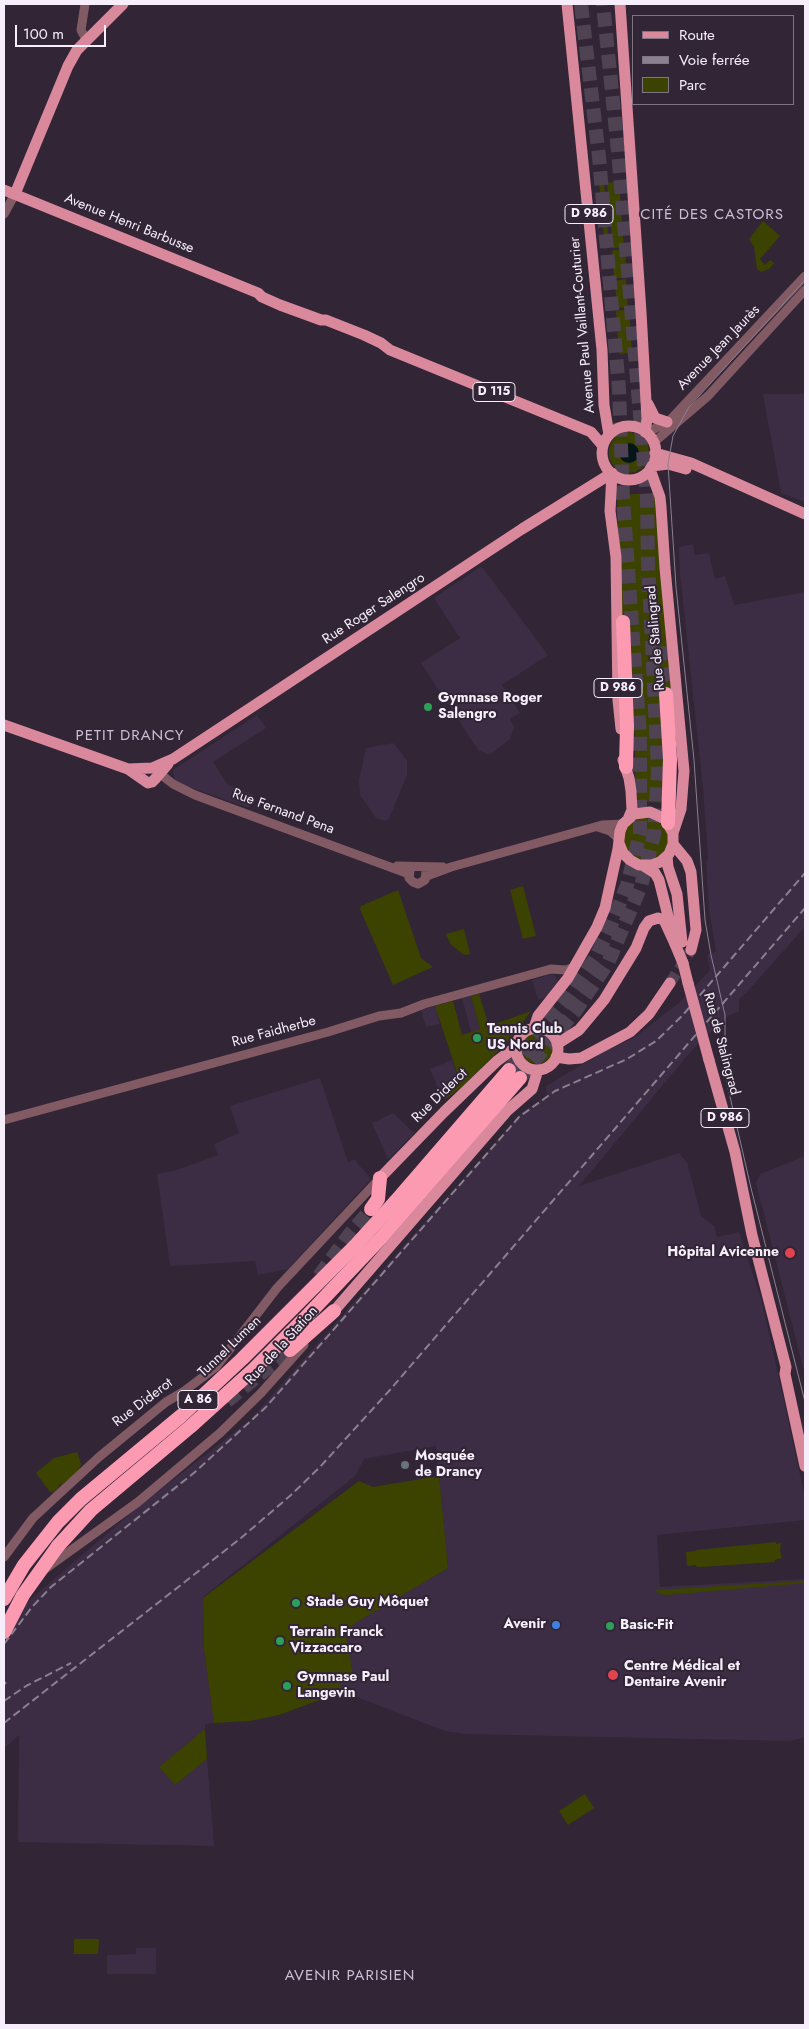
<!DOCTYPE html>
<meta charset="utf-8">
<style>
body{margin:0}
#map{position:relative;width:809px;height:2029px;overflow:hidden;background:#312536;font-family:Jost,sans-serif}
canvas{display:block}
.frame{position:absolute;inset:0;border:5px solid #f6eefa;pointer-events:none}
.legend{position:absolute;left:632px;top:15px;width:162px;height:90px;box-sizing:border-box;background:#312536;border:1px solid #807584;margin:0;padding:6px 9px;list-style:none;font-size:15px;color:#f6eefa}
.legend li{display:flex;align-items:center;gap:10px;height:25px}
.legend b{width:25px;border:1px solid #807584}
.scale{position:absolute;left:15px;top:25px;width:91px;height:22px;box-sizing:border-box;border:2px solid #f6eefa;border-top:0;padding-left:6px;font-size:15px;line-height:18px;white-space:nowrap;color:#f6eefa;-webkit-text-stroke:4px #312536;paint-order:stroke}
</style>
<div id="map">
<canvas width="809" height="2029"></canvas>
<div class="frame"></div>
<ul class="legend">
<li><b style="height:6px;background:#da889c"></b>Route</li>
<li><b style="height:6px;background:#8a808f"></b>Voie ferrée</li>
<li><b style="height:14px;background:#3c4300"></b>Parc</li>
</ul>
<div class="scale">100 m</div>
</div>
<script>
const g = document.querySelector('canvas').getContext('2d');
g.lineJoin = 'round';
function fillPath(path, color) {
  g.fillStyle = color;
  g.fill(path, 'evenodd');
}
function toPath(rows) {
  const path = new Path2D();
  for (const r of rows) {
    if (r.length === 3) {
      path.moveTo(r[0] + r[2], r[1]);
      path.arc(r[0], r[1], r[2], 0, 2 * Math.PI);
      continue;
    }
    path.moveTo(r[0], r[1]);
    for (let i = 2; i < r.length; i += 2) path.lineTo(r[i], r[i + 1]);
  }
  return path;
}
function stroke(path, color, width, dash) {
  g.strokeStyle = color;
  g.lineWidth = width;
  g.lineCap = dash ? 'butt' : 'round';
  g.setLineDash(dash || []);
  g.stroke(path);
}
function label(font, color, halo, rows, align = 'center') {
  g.font = font + ' Jost,sans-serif';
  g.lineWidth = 4;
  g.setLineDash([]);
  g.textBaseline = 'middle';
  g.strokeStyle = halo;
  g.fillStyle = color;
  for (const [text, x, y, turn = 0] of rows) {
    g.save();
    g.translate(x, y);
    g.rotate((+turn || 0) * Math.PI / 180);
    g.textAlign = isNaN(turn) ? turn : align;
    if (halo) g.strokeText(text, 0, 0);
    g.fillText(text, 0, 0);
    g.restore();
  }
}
const built = toPath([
 [763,394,805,394,805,502,781,493],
 [693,544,695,555,709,553,715,579,725,576,734,605,805,592,805,927,746,993,739,999,739,1012,729,1015,692,1050,579,1186,679,1153,687,1162,701,1216,714,1226,717,1237,739,1232,762,1302,805,1497,805,1520,657,1535,660,1587,805,1579,805,1737,791,1741,464,1734,445,1731,354,1696,343,1696,340,1683,354,1680,345,1631,357,1622,448,1568,436,1446,364,1459,355,1476,203,1597,204,1649,214,1723,205,1724,205,1729,159,1767,175,1785,207,1759,214,1846,18,1842,19,1735,4,1748,4,1630,32,1598,137,1508,250,1420,521,1113,547,1095,546,1086,605,1051,634,1038,681,1001,710,970,707,955,716,952,709,909,706,862,708,858,703,788,680,574,679,547],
 [480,567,483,568,548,655,502,685,520,713,510,719,514,727,510,739,490,755,478,750,421,663,460,638,434,598],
 [257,715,266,728,213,762,228,785,254,795,249,808,175,782,173,770],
 [393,743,407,760,407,775,389,819,385,821,376,818,360,795,359,780,366,748],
 [552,974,556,976,557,982,546,997,538,1000,532,980],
 [471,996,480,1029,471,1032,462,998],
 [435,1006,440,1024,426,1027,421,1010],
 [452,1060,460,1083,439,1090,430,1069],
 [320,1078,348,1162,354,1159,371,1179,288,1269,258,1275,255,1261,170,1266,157,1174,174,1171,218,1155,214,1144,239,1133,230,1106],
 [393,1113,414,1133,390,1158,388,1159,372,1123],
 [805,1156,805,1375,756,1183,760,1174],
 [136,1948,156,1948,156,1974,107,1974,107,1955,136,1954]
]);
const green = toPath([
 [604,181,607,216,603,217,607,218,609,247,605,249,599,183],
 [619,181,624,248,613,248,607,183],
 [763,221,780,236,760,259,765,265,770,260,774,263,769,269,761,272,757,269,754,247,749,239],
 [625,249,627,278,616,278,614,277,612,252,613,250],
 [626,279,628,307,618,308,614,281],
 [629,309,632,353,619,354,616,311],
 [631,432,643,438,648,445,649,453,647,461,642,468,635,472,626,473,619,470,613,465,609,458,609,450,611,443,616,436,623,433],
 [654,493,658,507,673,692,664,803,638,801,635,777,635,739,629,670,619,620,619,552,617,495],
 [646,838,22],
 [523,886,536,936,523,939,510,890],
 [398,890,421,958,433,967,393,985,360,909,361,906],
 [464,929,470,954,466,955,463,954,451,945,446,934],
 [479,994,489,1026,531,1011,514,1035,462,1087,446,1099,443,1098,439,1090,460,1082,435,1006,453,1001,462,1035,480,1029,471,996],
 [537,1048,16],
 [77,1452,81,1464,79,1470,62,1485,59,1484,60,1486,54,1492,50,1492,36,1473,54,1458],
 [439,1476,448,1568,357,1622,345,1631,354,1680,340,1684,343,1696,322,1699,279,1715,250,1721,214,1723,204,1649,203,1598,359,1481,373,1487],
 [776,1542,776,1544,781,1543,780,1551,782,1558,775,1560,775,1562,700,1567,697,1567,696,1565,687,1566,686,1552,696,1551,696,1550],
 [805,1581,805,1583,666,1595,660,1594,655,1590],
 [205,1729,207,1759,175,1785,159,1767],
 [585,1794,594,1808,568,1825,559,1811],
 [74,1939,99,1939,98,1954,74,1954]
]);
const water = toPath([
 [629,453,10]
]);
const majorTunnel = toPath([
 [670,983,691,950]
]);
const highwayTunnel = toPath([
 [660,647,666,694],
 [509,1070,565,1002,596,957,612,923,627,885,640,834,640,736,623,499,619,389,599,157,581,4],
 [520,1078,576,1010,608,963,641,886,654,835,658,770,648,562,647,499,618,151,603,4],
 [319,1276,348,1236,371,1209],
 [227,1401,290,1350]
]);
const minor = toPath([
 [85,4,81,30,87,41],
 [4,214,15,194],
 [647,433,670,420,805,276],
 [653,443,708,396,805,290],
 [159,773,173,784,195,795,409,874],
 [598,827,610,831,619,839],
 [397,866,443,867],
 [410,871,409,878,413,882,418,884,425,880,426,871],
 [427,876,451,867,602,825,623,824],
 [4,1120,328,1032,379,1016,401,1013,424,1004,551,969,566,970,575,967],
 [4,1557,33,1518,99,1457,166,1402,183,1392,216,1367,277,1288,380,1178],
 [45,1569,138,1502,220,1433,261,1393,304,1345]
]);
const major = toPath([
 [567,4,602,350,604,405,609,435],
 [620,4,641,312,647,419,645,432],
 [4,190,258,293,262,297,280,305,321,320,326,320,364,335,381,343,390,350,591,432,603,446],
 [15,194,68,66,77,50,123,4],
 [648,404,655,418,667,422],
 [629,453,27],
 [655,453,691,463,805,514],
 [652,466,668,464,686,469],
 [650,469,660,497,661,507,665,568,684,771,681,809,673,833],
 [612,473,610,511,616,557,618,700,621,729],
 [4,725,128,769,148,783,152,782,156,778,168,764],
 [623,760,629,778,631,791,632,810,629,817],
 [128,769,152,768,173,759,522,529,612,473],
 [673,844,687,861,691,872,696,930,691,950],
 [667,856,668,867,677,894,682,942],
 [644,866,655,873,659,880,671,928],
 [683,963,688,983],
 [534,1028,538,1016,568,978,597,927,605,908,618,849,620,831,623,824,634,814,650,812,665,819,673,833,673,844,669,854,660,862,652,865,639,865,630,860,623,853,619,843],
 [537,1049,21],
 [557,1044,579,1030,604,1000,636,948,644,928,649,921,658,918,664,920,675,944],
 [556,1057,569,1059,581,1058,630,1032,649,1014,670,983],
 [709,1060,735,1152,752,1235,786,1367,785,1374,805,1466],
 [380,1178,444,1112,497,1061,516,1047],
 [334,1311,508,1110,532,1089,538,1070]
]);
const highway = toPath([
 [623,622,627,726,626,767],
 [666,694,670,759,668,823],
 [395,1202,509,1070],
 [371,1209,378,1199,380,1178],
 [290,1350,334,1311],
 [58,1546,91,1510,190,1427,253,1370,305,1318,381,1238,520,1078]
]);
const tram = toPath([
 [805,280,689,407,673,436,668,464,676,587,694,760,705,920,711,955,725,1015,725,1075,751,1188,805,1402]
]);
const rail = toPath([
 [4,1644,32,1607,51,1587,195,1472,266,1407,519,1117,555,1091,627,1059,656,1041,682,1016,805,873],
 [4,1685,6,1682],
 [4,1701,26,1686,71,1663],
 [4,1723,241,1538,291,1495,320,1467,389,1391,805,908]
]);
const majorBridge = toPath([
 [675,944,683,963],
 [688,983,709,1060]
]);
const highwayBridge = toPath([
 [4,1599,24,1565,58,1522,81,1499,181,1416,242,1359,356,1245,395,1202],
 [4,1632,23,1595,58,1546]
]);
const markers = [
 [428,707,5,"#2e9e5b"],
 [477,1038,5,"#2e9e5b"],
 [790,1253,6,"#e0444e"],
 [405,1465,5,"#6b7280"],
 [296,1603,5,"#2e9e5b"],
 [556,1625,5,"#3f7fe0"],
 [610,1626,5,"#2e9e5b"],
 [280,1641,5,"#2e9e5b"],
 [613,1675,6,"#e0444e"],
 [287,1686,5,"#2e9e5b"]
];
const shields = [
 [589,214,48],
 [494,392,42],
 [618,688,48],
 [725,1118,48],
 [198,1400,40]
];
const shieldNames = [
 ["D 986",589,214],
 ["D 115",494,392],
 ["D 986",618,688],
 ["D 986",725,1118],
 ["A 86",198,1400]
];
const streetNames = [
 ["Avenue Henri Barbusse",129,224,22],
 ["Avenue Paul Vaillant-Couturier",583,325,-95],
 ["Avenue Jean Jaurès",719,348,-46],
 ["Rue Roger Salengro",374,609,-33],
 ["Rue de Stalingrad",656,638,-95],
 ["Rue Fernand Pena",283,812,20],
 ["Rue Faidherbe",274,1032,-15],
 ["Rue de Stalingrad",721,1044,75],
 ["Rue Diderot",440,1096,-44],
 ["Rue de la Station",282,1346,-48],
 ["Tunnel Lumen",230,1347,-44],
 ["Rue Diderot",143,1403,-37]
];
const poiNames = [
 ["Gymnase Roger",438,699],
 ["Salengro",438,715],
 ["Tennis Club",487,1030],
 ["US Nord",487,1046],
 ["Hôpital Avicenne",779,1253,"right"],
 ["Mosquée",415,1457],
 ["de Drancy",415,1473],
 ["Stade Guy Môquet",306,1603],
 ["Avenir",546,1625,"right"],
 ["Basic-Fit",620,1626],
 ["Terrain Franck",290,1633],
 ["Vizzaccaro",290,1649],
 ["Centre Médical et",624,1667],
 ["Dentaire Avenir",624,1683],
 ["Gymnase Paul",297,1678],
 ["Langevin",297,1694]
];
const neighbourhoodNames = [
 ["CITÉ DES CASTORS",712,215],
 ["PETIT DRANCY",130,736],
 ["AVENIR PARISIEN",350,1976]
];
fillPath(built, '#3c2d44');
fillPath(green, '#3c4300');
fillPath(water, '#05151a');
stroke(majorTunnel, '#4f4353', 11, [11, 5.5]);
stroke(highwayTunnel, '#4f4353', 14, [14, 7]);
stroke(minor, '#825a64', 9);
stroke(major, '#da889c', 11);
stroke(highway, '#fc9ab2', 14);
stroke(tram, '#8a808f', 1);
stroke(rail, '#8a808f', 2, [8, 4]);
stroke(majorBridge, '#da889c', 11);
stroke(highwayBridge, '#fc9ab2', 14);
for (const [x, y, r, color] of markers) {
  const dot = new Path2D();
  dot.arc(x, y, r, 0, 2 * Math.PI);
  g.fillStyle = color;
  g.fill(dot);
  stroke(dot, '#312536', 2);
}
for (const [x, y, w] of shields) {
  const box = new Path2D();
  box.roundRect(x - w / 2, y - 9.5, w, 19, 4);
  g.fillStyle = '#312536';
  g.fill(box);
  stroke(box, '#f6eefa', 1);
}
label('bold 12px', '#f6eefa', null, shieldNames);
label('14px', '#f6eefa', '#312536', streetNames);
label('bold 14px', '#f6eefa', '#312536', poiNames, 'left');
g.letterSpacing = '1px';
label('15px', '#cdbed5', '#312536', neighbourhoodNames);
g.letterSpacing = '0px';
</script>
